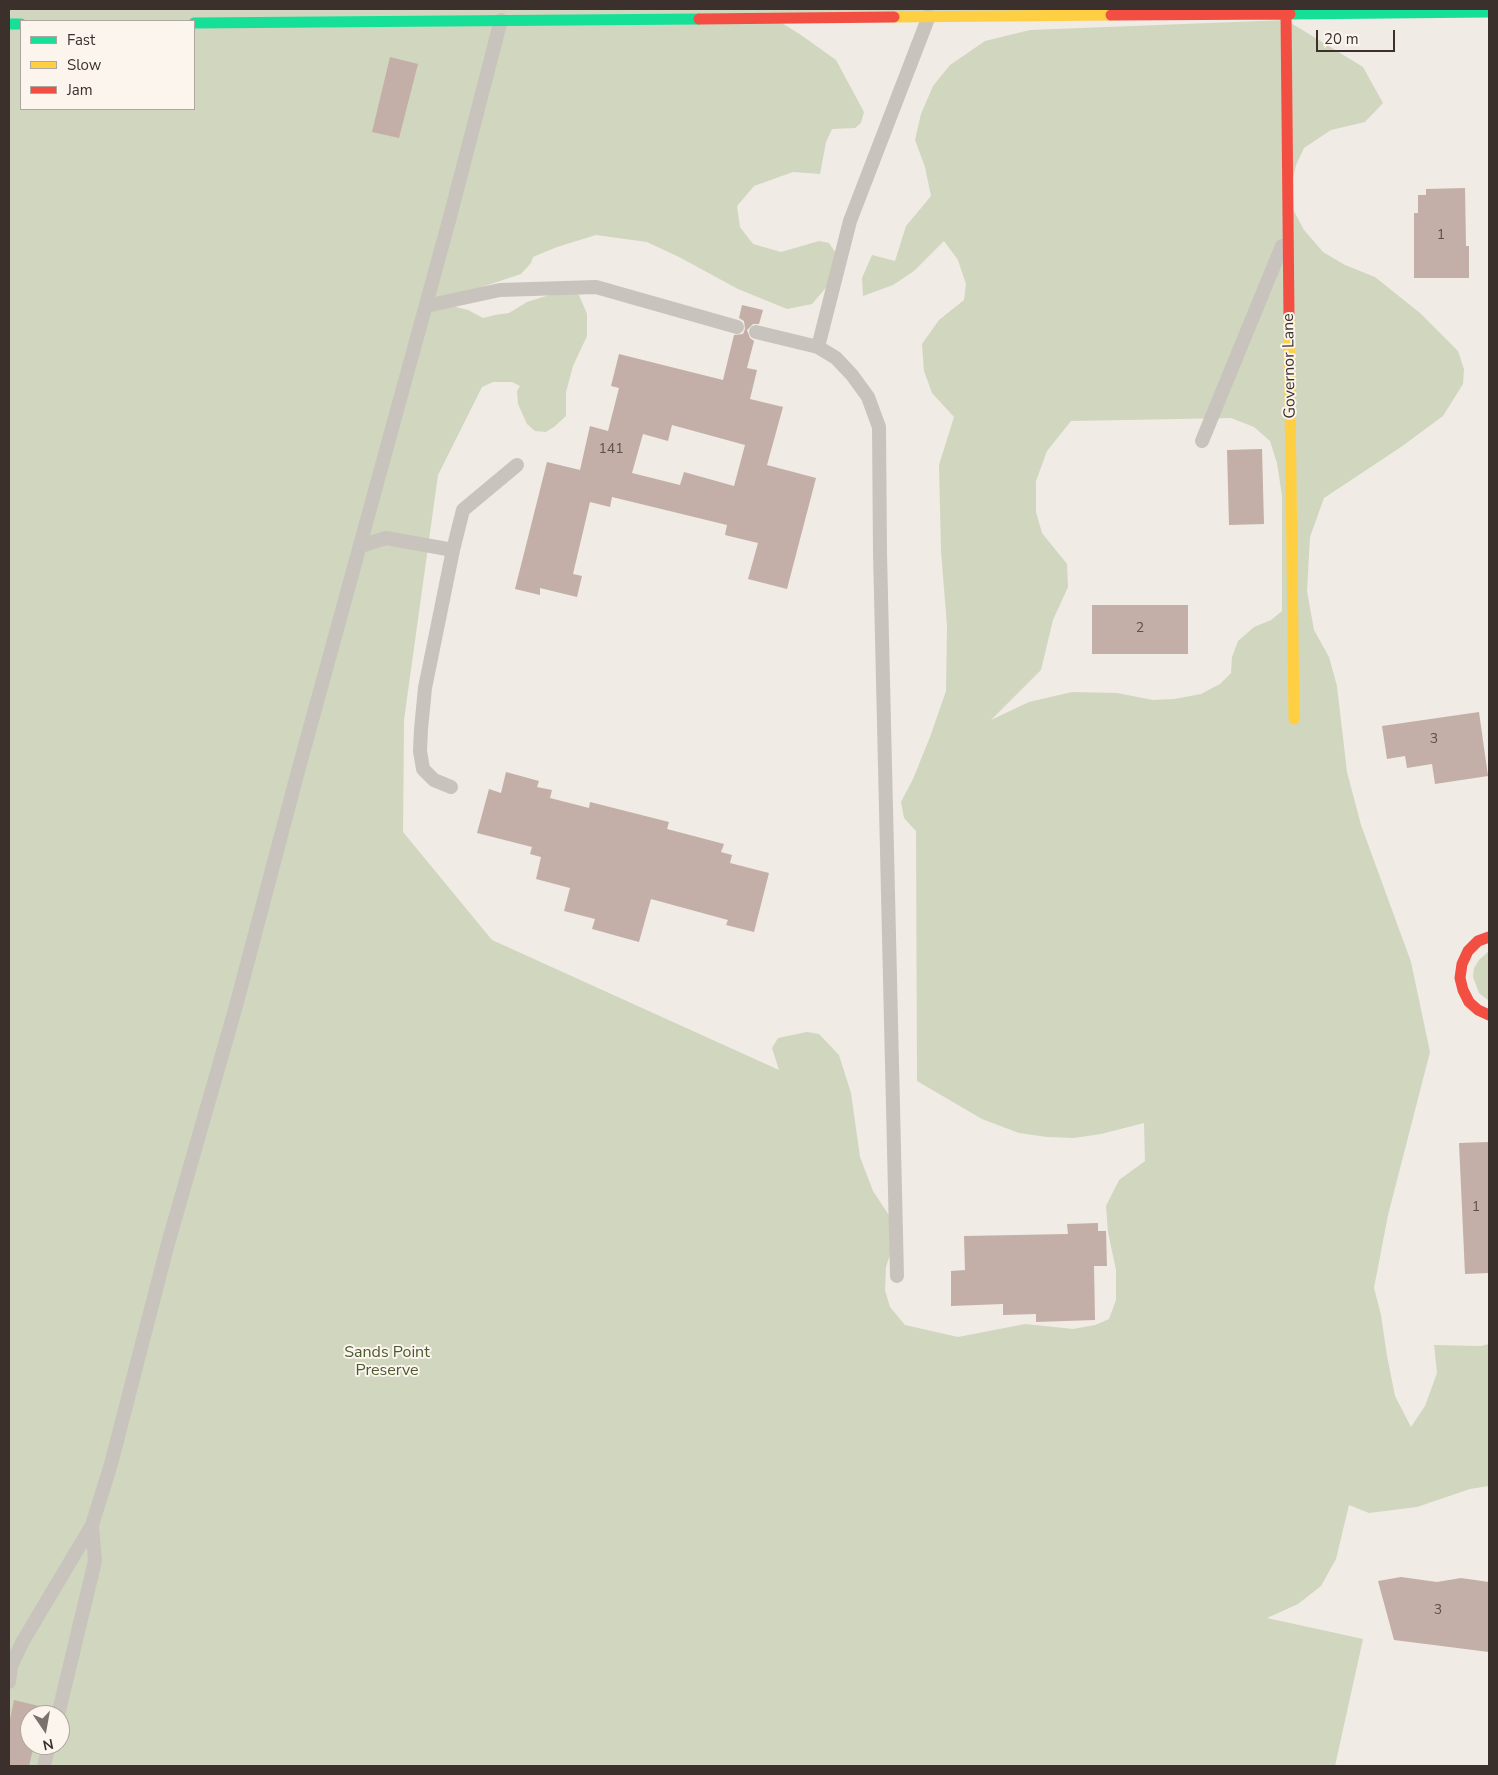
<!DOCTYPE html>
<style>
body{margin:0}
#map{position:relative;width:1498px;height:1775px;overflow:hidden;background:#f0ebe5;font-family:"Nunito Sans",sans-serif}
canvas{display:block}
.frame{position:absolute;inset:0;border:10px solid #3b302b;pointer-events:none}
.legend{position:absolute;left:20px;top:20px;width:175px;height:90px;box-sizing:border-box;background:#fbf5ee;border:1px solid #aea6a0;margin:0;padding:6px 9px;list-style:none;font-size:15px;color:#3b302b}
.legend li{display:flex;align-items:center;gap:10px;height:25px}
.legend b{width:25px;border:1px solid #aea6a0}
.north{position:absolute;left:20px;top:1705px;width:50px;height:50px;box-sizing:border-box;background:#fbf5ee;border:1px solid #aea6a0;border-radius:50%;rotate:168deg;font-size:14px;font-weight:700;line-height:20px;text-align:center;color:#3b302b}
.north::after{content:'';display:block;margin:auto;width:18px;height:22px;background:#7a716c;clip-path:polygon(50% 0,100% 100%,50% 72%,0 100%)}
.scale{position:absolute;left:1316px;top:30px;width:79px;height:22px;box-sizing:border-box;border:2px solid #3b302b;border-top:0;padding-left:6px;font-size:15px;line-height:18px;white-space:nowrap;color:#3b302b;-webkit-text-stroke:4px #fbf5ee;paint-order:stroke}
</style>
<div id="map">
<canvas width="1498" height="1775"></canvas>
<div class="frame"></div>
<ul class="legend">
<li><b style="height:6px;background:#16e098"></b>Fast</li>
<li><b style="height:6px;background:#ffcf43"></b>Slow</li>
<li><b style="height:6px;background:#f24e42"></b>Jam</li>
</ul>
<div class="north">N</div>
<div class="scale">20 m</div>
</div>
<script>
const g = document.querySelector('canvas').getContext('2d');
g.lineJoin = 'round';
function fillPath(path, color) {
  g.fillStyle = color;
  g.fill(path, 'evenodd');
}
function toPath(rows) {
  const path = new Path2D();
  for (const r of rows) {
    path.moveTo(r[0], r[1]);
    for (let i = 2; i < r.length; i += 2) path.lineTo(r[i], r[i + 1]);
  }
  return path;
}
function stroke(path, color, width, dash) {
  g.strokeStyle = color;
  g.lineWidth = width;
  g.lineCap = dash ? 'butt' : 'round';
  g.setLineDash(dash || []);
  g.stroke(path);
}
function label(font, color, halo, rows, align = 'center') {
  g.font = font + ' "Nunito Sans",sans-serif';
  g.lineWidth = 4;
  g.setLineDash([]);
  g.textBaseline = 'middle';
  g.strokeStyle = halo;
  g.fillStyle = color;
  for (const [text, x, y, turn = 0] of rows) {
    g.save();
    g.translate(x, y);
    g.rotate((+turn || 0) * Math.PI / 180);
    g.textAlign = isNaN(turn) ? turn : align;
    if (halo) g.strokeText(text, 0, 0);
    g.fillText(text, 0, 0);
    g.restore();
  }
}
const green = toPath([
 [9,9,1489,9,774,18,801,35,836,60,864,112,861,123,855,128,832,129,826,142,820,174,793,172,754,186,737,206,740,227,753,244,781,252,819,241,829,243,835,252,836,276,812,304,787,309,738,289,679,257,647,242,596,235,557,247,533,257,531,263,521,274,482,287,452,306,468,310,483,318,495,315,509,313,527,302,546,296,570,291,579,295,587,314,587,336,573,366,566,392,566,416,554,427,546,432,535,431,527,424,518,404,517,391,520,386,512,382,493,382,482,387,438,475,404,720,403,832,492,940,779,1070,772,1048,778,1038,807,1032,819,1034,839,1055,851,1093,860,1157,873,1191,898,1229,886,1267,885,1290,890,1307,905,1325,958,1337,1025,1324,1073,1329,1095,1325,1109,1319,1116,1300,1116,1270,1108,1232,1106,1206,1119,1180,1145,1161,1144,1123,1101,1134,1074,1138,1047,1137,1019,1133,982,1119,917,1081,916,831,904,818,901,802,913,779,930,737,946,691,947,626,941,551,939,465,954,417,932,393,924,371,922,344,939,320,964,300,966,284,958,260,944,241,914,271,893,285,863,296,862,278,872,255,895,261,906,226,931,196,925,167,915,140,921,114,933,86,950,65,985,41,1030,30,1286,20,1363,67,1383,103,1365,122,1331,130,1304,148,1296,165,1288,200,1304,230,1323,252,1345,265,1375,277,1420,313,1458,351,1464,369,1463,384,1443,416,1401,447,1324,498,1310,537,1307,591,1314,630,1329,657,1337,686,1347,772,1361,825,1411,962,1430,1052,1388,1215,1374,1288,1381,1315,1387,1356,1395,1396,1411,1427,1425,1406,1437,1373,1434,1345,1481,1346,1489,1344,1489,1486,1470,1489,1417,1507,1369,1513,1349,1505,1336,1559,1321,1586,1298,1604,1267,1618,1363,1639,1335,1766,9,1766],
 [21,21,194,21,194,109,21,109],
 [1231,418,1254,427,1270,441,1277,463,1282,496,1282,611,1271,620,1254,627,1238,641,1232,657,1231,673,1220,684,1201,694,1174,699,1153,700,1117,693,1072,692,1029,702,991,720,1041,670,1053,620,1068,587,1067,564,1042,533,1036,512,1036,481,1047,451,1071,421],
 [30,1715,60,1715,60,1745,30,1745],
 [1489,951,1489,1001,1479,993,1473,977,1474,968,1479,960]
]);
const building = toPath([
 [390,57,418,64,399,138,372,132],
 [1465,188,1466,246,1469,246,1469,278,1414,278,1414,213,1418,213,1418,195,1426,195,1426,189],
 [742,305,763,310,759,324,753,324,747,330,750,338,754,341,747,368,757,370,750,399,783,407,767,465,816,478,787,589,748,579,758,543,725,535,727,525,612,497,610,507,590,502,573,574,582,576,577,597,540,588,540,595,515,589,547,462,580,470,590,426,608,431,619,388,611,386,619,354,723,380,734,335,743,334,745,329,744,321,739,318],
 [672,425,745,445,734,486,684,472,680,485,632,473,643,434,668,441],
 [1262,449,1264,524,1229,525,1227,450],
 [1092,605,1188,605,1188,654,1092,654],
 [1479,712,1488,776,1435,784,1432,764,1407,768,1405,756,1387,759,1382,726],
 [506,772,539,781,537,787,552,790,550,798,589,808,590,802,669,822,667,829,724,844,721,852,732,855,730,863,769,873,754,932,726,925,728,920,651,899,639,942,592,929,595,919,564,911,570,888,536,879,541,857,530,854,532,847,477,833,489,789,501,793],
 [1489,1142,1489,1273,1465,1274,1459,1143],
 [1098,1223,1098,1231,1106,1231,1107,1266,1094,1266,1095,1320,1036,1322,1036,1314,1003,1315,1003,1304,951,1306,951,1271,965,1270,964,1236,1068,1234,1067,1224],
 [1401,1577,1437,1582,1461,1578,1489,1582,1489,1652,1394,1640,1378,1581],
 [14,1700,43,1707,41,1715,30,1715,30,1745,34,1745,29,1766,9,1766,9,1724]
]);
const lane = toPath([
 [426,306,500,290,596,287,737,327],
 [756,332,818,347],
 [1202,441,1282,246],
 [361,546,386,538,453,550,425,688,421,729,420,751,423,769,434,780,451,787],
 [453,550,463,510,517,465],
 [897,1276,880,553,879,427,868,397,852,375,836,358,818,347,850,221,929,16],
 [9,1682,11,1666,23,1641,92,1525,111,1464,167,1247,236,1006,297,775,450,217,501,20],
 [58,1715,95,1561,92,1525],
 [44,1766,49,1745]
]);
const fast = toPath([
 [1290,14,1489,12],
 [194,23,699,19],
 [9,24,21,24]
]);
const slow = toPath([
 [894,17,1111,15],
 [1289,317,1294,719]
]);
const jam = toPath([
 [1286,13,1289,317],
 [1111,15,1290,14],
 [699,19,894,17],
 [1489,937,1478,941,1468,951,1462,964,1460,978,1463,990,1469,1002,1478,1010,1489,1015]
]);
const numberNames = [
 ["1",1441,236],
 ["141",611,450],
 ["2",1140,629],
 ["3",1434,740],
 ["1",1476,1208],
 ["3",1438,1611]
];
const streetNames = [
 ["Governor Lane",1290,366,-91]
];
const parkNames = [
 ["Sands Point",387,1353],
 ["Preserve",387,1371]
];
fillPath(green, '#d1d6bf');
fillPath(building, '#c3afa7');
stroke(lane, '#c9c3be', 14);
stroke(fast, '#16e098', 11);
stroke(slow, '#ffcf43', 11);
stroke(jam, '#f24e42', 11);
label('14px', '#5d504a', null, numberNames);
label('16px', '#3b302b', '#fbf5ee', streetNames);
label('16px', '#4a5a2e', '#fbf5ee', parkNames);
</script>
